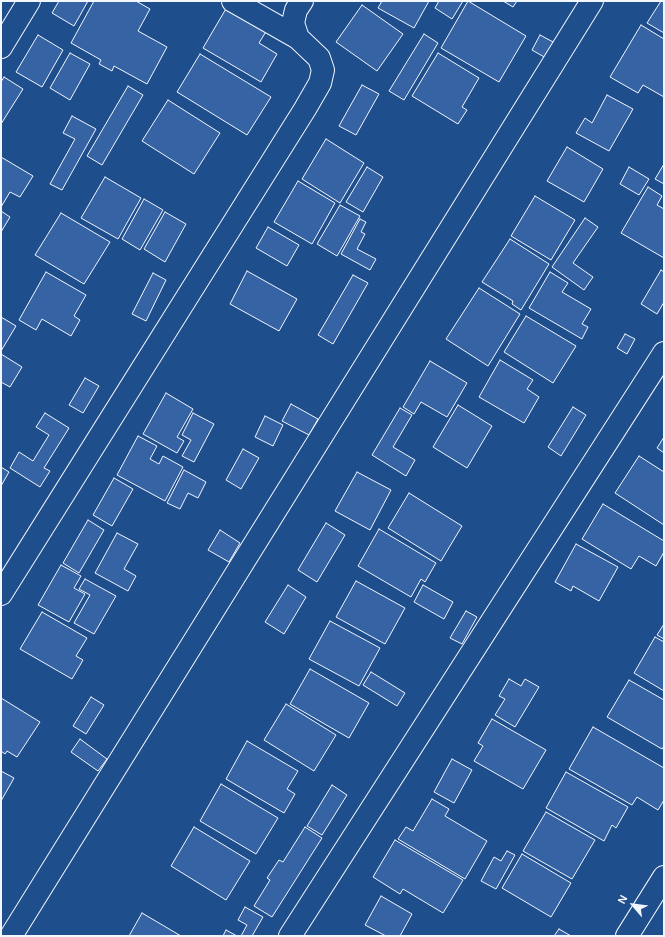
<!DOCTYPE html>
<style>
body{margin:0}
#map{position:relative;width:665px;height:937px;overflow:hidden;background:#1f4e8c;font-family:Helvetica,sans-serif}
canvas{display:block}
.frame{position:absolute;inset:0;border:2px solid #f2f6ff;pointer-events:none}
.north{position:absolute;left:613px;top:885px;width:40px;height:40px;-webkit-text-stroke:3px #1f4e8c;paint-order:stroke;rotate:298deg;font-size:11px;font-weight:700;line-height:16px;text-align:center;color:#f2f6ff}
.north::after{content:'';display:block;margin:auto;width:14px;height:18px;background:#f2f6ff;clip-path:polygon(50% 0,100% 100%,50% 72%,0 100%)}
</style>
<div id="map">
<canvas width="665" height="937"></canvas>
<div class="frame"></div>
<div class="north">N</div>
</div>
<script>
const g = document.querySelector('canvas').getContext('2d');
g.lineJoin = 'round';
function fillPath(path, color) {
  g.fillStyle = color;
  g.fill(path, 'evenodd');
}
function toPath(rows) {
  const path = new Path2D();
  for (const r of rows) {
    path.moveTo(r[0], r[1]);
    for (let i = 2; i < r.length; i += 2) path.lineTo(r[i], r[i + 1]);
  }
  return path;
}
function stroke(path, color, width, dash) {
  g.strokeStyle = color;
  g.lineWidth = width;
  g.lineCap = dash ? 'butt' : 'round';
  g.setLineDash(dash || []);
  g.stroke(path);
}
const building = toPath([
 [59,1,88,1,74,26,52,13,59,1],
 [94,1,136,1,150,9,138,31,167,47,147,84,114,66,112,71,99,64,101,60,71,43,94,1],
 [382,1,429,1,414,28,378,8,382,1],
 [439,1,463,1,452,19,435,8,439,1],
 [468,1,526,36,499,82,441,48,468,1],
 [503,1,517,1,513,7,503,1],
 [661,1,664,1,664,33,647,23,661,1],
 [362,5,403,34,377,71,336,42,362,5],
 [227,7,267,30,259,43,277,54,261,82,203,48,227,7],
 [641,25,664,39,664,97,643,85,638,93,610,77,641,25],
 [424,34,438,43,404,100,389,91,424,34],
 [38,35,63,50,42,87,16,72,38,35],
 [540,35,555,43,546,58,532,50,540,35],
 [70,53,90,64,70,100,50,88,70,53],
 [438,53,479,78,462,107,467,110,458,124,412,96,438,53],
 [200,54,271,97,247,135,177,92,200,54],
 [4,77,23,89,1,124,1,82,4,77],
 [362,85,379,94,356,135,339,126,362,85],
 [128,86,143,95,102,165,87,156,128,86],
 [607,95,633,109,609,151,576,133,585,118,592,123,607,95],
 [168,100,220,133,194,174,142,141,168,100],
 [72,116,96,129,62,190,50,184,75,139,63,133,72,116],
 [326,139,364,163,340,203,302,179,326,139],
 [567,147,603,169,584,202,547,181,567,147],
 [1,157,33,176,20,197,10,192,1,207,1,157],
 [664,164,664,184,655,179,664,164],
 [367,167,383,177,363,212,346,202,367,167],
 [629,167,649,179,639,195,620,184,629,167],
 [105,177,141,198,118,239,81,218,105,177],
 [298,181,335,203,312,244,274,222,298,181],
 [648,187,662,196,657,205,664,209,664,258,621,233,648,187],
 [535,196,575,220,551,260,511,236,535,196],
 [144,199,163,210,140,250,122,239,144,199],
 [340,205,360,216,337,256,317,244,340,205],
 [1,211,10,217,1,232,1,211],
 [165,212,186,224,165,262,144,249,165,212],
 [61,213,110,242,84,284,35,255,61,213],
 [585,218,598,227,573,263,593,277,584,290,552,267,585,218],
 [360,219,366,222,361,232,365,234,357,249,376,259,370,270,341,254,360,219],
 [268,227,299,245,287,266,256,248,268,227],
 [510,239,549,264,521,310,512,304,513,301,482,282,510,239],
 [661,270,664,272,664,302,657,314,641,304,661,270],
 [247,271,297,299,279,331,230,304,247,271],
 [46,272,86,295,74,316,80,320,71,336,42,319,36,330,19,320,46,272],
 [550,272,568,283,562,292,591,309,582,324,588,327,582,339,529,308,550,272],
 [153,273,166,280,146,321,132,314,153,273],
 [353,275,368,283,333,344,318,335,353,275],
 [479,288,520,314,488,366,446,339,479,288],
 [526,316,576,346,553,383,504,352,526,316],
 [1,317,16,326,1,351,1,317],
 [625,334,635,339,627,354,617,348,625,334],
 [1,354,22,367,10,387,1,382,1,354],
 [500,360,533,380,527,389,539,397,524,423,479,397,500,360],
 [430,361,467,383,447,417,421,402,414,414,403,407,430,361],
 [85,378,99,386,83,413,69,405,85,378],
 [166,393,193,409,177,437,184,441,177,453,143,434,166,393],
 [291,404,318,419,309,435,282,421,291,404],
 [458,405,492,426,467,468,433,447,458,405],
 [573,407,586,415,561,456,548,447,573,407],
 [400,408,412,415,393,447,415,460,406,476,372,455,400,408],
 [45,413,69,428,44,468,50,471,40,487,10,468,19,452,33,461,49,435,36,427,45,413],
 [193,413,214,424,194,462,182,456,191,440,182,435,193,413],
 [265,416,283,425,273,446,255,437,265,416],
 [138,436,157,446,150,459,159,464,163,456,183,467,165,501,117,475,138,436],
 [664,437,664,453,657,448,664,437],
 [243,449,259,458,241,489,226,480,243,449],
 [639,456,664,472,664,525,615,493,639,456],
 [1,467,9,472,1,486,1,467],
 [184,470,206,482,198,498,188,493,180,509,167,503,184,470],
 [357,472,391,490,370,530,335,511,357,472],
 [114,478,133,489,112,526,93,515,114,478],
 [409,493,462,526,441,561,388,528,409,493],
 [603,504,664,541,664,552,656,566,639,556,631,569,582,539,603,504],
 [88,520,104,530,79,573,63,563,88,520],
 [326,523,345,535,317,582,298,570,326,523],
 [379,529,436,563,425,582,421,579,411,597,358,566,379,529],
 [220,530,240,543,229,562,208,550,220,530],
 [117,533,138,544,124,569,136,576,128,591,95,573,117,533],
 [576,544,618,567,599,601,573,586,571,591,555,582,576,544],
 [61,565,81,576,74,588,85,594,69,622,38,605,61,565],
 [85,579,116,596,94,634,74,623,90,595,79,589,85,579],
 [356,581,405,608,385,644,336,617,356,581],
 [288,585,306,597,284,634,265,622,288,585],
 [423,585,453,602,444,619,414,602,423,585],
 [466,611,477,617,462,644,450,638,466,611],
 [42,612,87,638,76,656,83,660,72,679,20,649,42,612],
 [330,621,380,648,359,686,309,659,330,621],
 [664,624,664,639,657,635,664,624],
 [655,637,664,642,664,691,634,673,655,637],
 [310,669,369,703,349,738,290,704,310,669],
 [371,672,405,693,397,706,363,685,371,672],
 [509,679,521,686,525,679,539,687,515,727,495,715,505,699,499,696,509,679],
 [629,680,664,700,664,746,662,749,607,717,629,680],
 [91,697,104,705,86,734,73,726,91,697],
 [1,698,40,722,17,757,7,751,5,754,1,751,1,698],
 [286,704,336,735,314,771,264,740,286,704],
 [492,719,546,750,523,789,474,761,483,746,478,743,492,719],
 [593,727,664,768,664,800,658,810,637,797,632,805,569,769,593,727],
 [80,739,107,759,98,771,71,752,80,739],
 [247,741,298,771,287,789,295,794,284,813,226,779,247,741],
 [452,759,472,770,454,803,434,792,452,759],
 [1,771,14,778,1,801,1,771],
 [566,772,628,807,616,828,612,825,604,841,546,808,566,772],
 [221,784,278,818,256,854,200,821,221,784],
 [332,785,347,795,322,835,307,826,332,785],
 [432,799,449,809,445,816,487,841,465,879,398,839,406,827,413,831,432,799],
 [546,812,595,840,572,879,523,851,546,812],
 [194,827,250,861,226,900,171,866,194,827],
 [305,827,322,838,272,917,254,906,270,880,267,878,279,860,283,862,305,827],
 [395,840,463,880,443,913,403,889,400,894,373,877,395,840],
 [507,851,515,855,496,889,481,881,494,857,501,861,507,851],
 [522,854,571,883,551,917,502,888,522,854],
 [381,896,412,914,400,936,386,936,365,925,381,896],
 [245,907,263,917,252,936,241,936,247,925,238,920,245,907],
 [142,913,181,936,129,936,142,913],
 [559,929,571,936,554,936,559,929],
 [226,930,237,936,223,936,226,930]
]);
const minor = toPath([
 [233,1,298,38],
 [1,47,29,1],
 [1,594,305,109,320,83,323,70,319,58,298,38,293,23,296,10,302,1],
 [11,936,592,1],
 [290,936,664,353],
 [627,936,664,877]
]);
fillPath(building, '#3563a3');
stroke(building, '#f2f6ff', 1);
stroke(minor, '#f2f6ff', 24);
stroke(minor, '#1f4e8c', 22);
</script>
